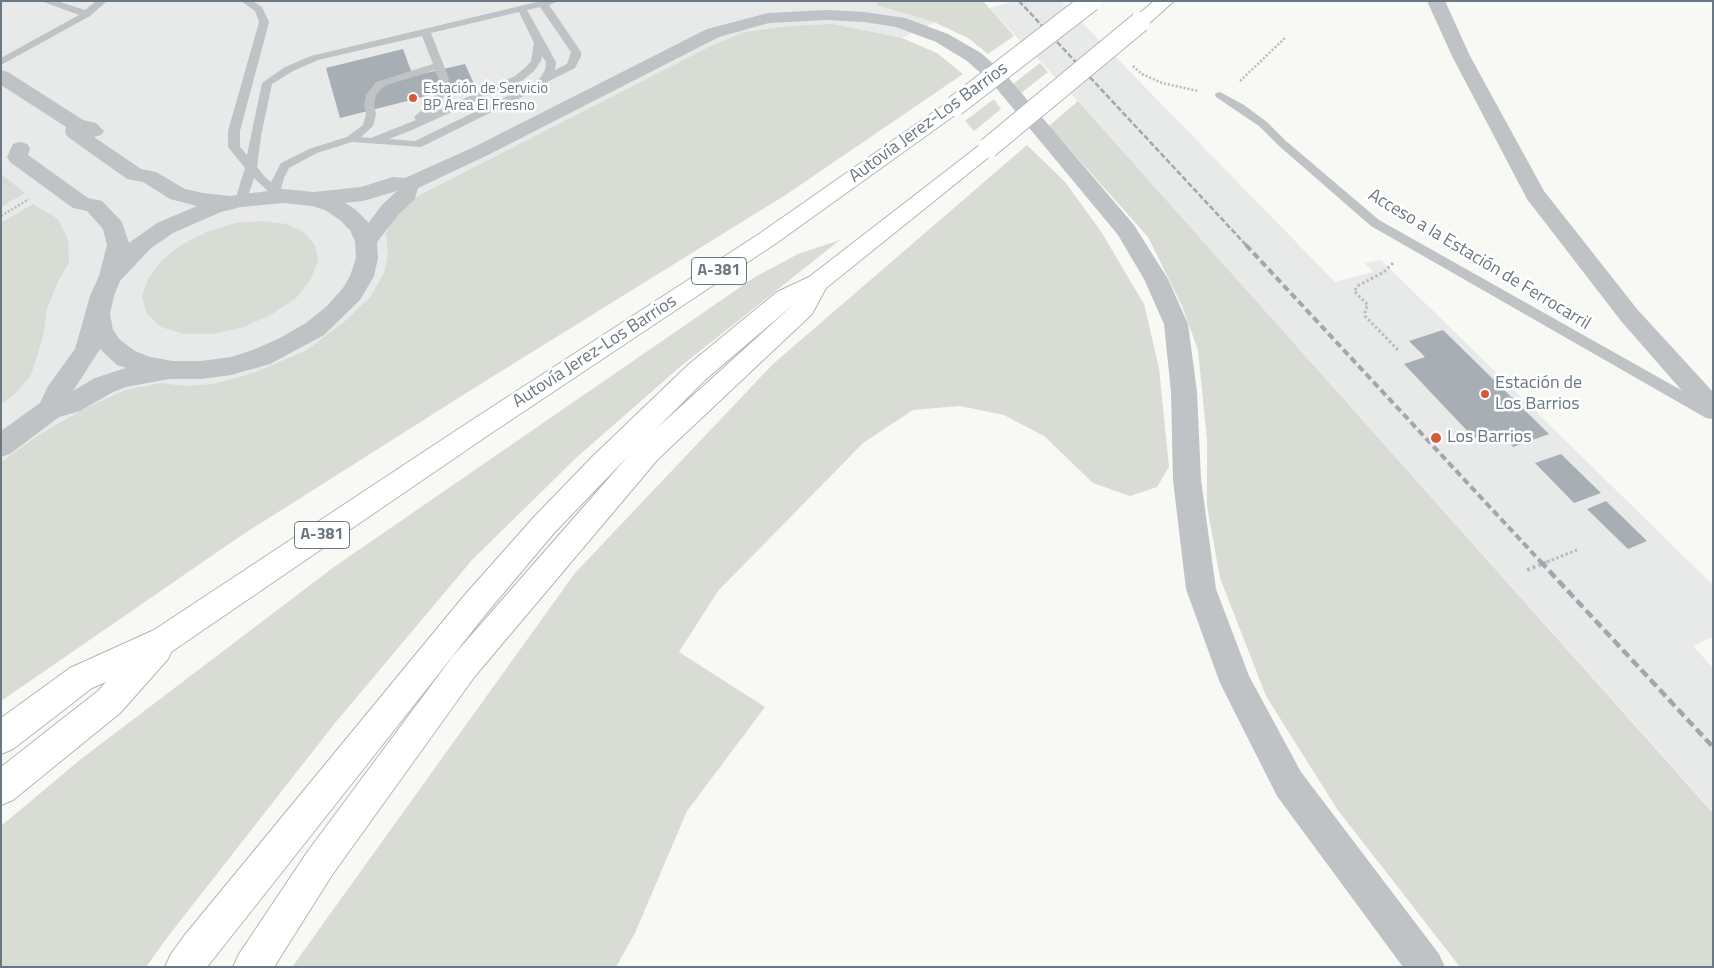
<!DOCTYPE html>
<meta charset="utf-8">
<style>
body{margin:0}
#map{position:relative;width:1714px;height:968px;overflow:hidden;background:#f8f8f5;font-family:"Titillium Web",sans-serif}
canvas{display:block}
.frame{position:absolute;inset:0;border:2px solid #6a7883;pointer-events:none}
</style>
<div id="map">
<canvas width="1714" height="968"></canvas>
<div class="frame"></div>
</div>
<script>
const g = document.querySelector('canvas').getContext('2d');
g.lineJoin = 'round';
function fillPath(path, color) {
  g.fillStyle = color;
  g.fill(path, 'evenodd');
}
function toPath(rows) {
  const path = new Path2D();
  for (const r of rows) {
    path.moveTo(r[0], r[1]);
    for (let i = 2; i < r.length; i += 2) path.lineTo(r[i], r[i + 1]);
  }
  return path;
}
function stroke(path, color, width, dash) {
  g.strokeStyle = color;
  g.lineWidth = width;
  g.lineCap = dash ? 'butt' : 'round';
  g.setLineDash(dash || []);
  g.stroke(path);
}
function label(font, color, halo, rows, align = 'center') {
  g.font = font + ' "Titillium Web",sans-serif';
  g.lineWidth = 5;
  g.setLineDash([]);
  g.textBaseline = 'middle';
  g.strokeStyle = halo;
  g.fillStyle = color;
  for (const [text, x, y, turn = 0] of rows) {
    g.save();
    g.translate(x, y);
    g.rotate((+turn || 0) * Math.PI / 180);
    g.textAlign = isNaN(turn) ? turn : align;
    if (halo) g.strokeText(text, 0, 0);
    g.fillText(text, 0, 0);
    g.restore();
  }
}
const built = toPath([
 [1,1,941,1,951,14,902,38,1,618],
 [1015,1,1061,1,1335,282,1373,272,1365,263,1381,260,1713,585,1713,637,1693,646,1713,668,1713,812,1078,101,989,8]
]);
const green = toPath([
 [877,1,983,1,1014,36,988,54,968,38,934,22,877,5],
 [832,24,902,38,937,53,963,74,787,194,479,385,242,535,1,701,1,462,39,435,82,410,125,390,161,383,185,386,214,384,256,372,307,350,345,321,370,297,384,273,388,254,386,233,397,211,420,195,709,47,744,32,791,26],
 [1040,63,1048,72,1020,94,1013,84],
 [994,99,1001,109,974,131,965,121],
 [1078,101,1713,813,1713,967,1460,967,1337,809,1266,696,1220,578,1207,506,1207,440,1198,350,1182,306,1148,237,1049,126],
 [1027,145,1065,182,1100,230,1144,304,1159,368,1169,467,1157,487,1130,496,1093,483,1044,436,1004,415,960,406,913,410,863,443,718,591,679,652,765,707,687,811,635,933,616,967,292,967,575,573,773,364],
 [1,174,25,193,1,207],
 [33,204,58,219,68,239,69,262,58,282,47,309,43,337,31,375,17,392,1,404,1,223],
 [263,221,286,224,304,232,315,245,318,261,311,279,296,298,272,314,244,327,213,334,184,334,161,327,147,314,142,297,148,279,162,260,183,244,209,231,236,223],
 [840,240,681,366,577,457,472,560,335,723,166,939,146,967,1,967,1,826,81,759,334,567,755,277,798,254]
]);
const building = toPath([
 [403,49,413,76,465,64,474,84,340,118,326,68],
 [1443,330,1549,434,1513,447,1497,431,1474,438,1404,364,1425,357,1409,341],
 [1561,454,1601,493,1574,503,1535,463],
 [1606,501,1647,541,1628,549,1587,509]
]);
const pathFar2 = toPath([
 [1133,66,1142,74,1162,83,1198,91],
 [1240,81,1285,38],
 [1,216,29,199]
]);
const pathFar1 = toPath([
 [1393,263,1384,272,1359,285,1354,291,1368,305,1365,310,1365,316,1398,350],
 [1547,562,1579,549]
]);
const path = toPath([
 [1527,570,1550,561]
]);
const service = toPath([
 [41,1,57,1,85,10,96,1,107,1,90,16,1,65,1,58,79,15,41,1],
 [241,1,253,1,262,7,269,22,240,131,240,147,247,155,262,83,285,67,311,56,541,1,559,1,549,5,581,52,581,56,575,68,549,81,540,88,421,147,352,142,317,153,289,168,284,178,281,189,288,195,286,198,282,199,271,194,254,178,247,200,241,204,235,200,245,168,228,147,228,131,259,22,255,11,241,1],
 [540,7,571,52,567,64,555,70,556,62,527,10,540,7],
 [519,12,534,43,531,61,526,67,515,76,430,114,436,109,446,93,449,79,431,33,519,12],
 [422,36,433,64,376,82,366,95,364,105,366,114,363,125,347,137,309,149,281,163,271,182,265,177,257,167,261,136,272,84,293,71,318,60,422,36],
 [542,56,546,62,545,70,541,77,532,84,415,141,389,139,412,130,523,80,534,71,541,61,542,56],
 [435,70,439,79,436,93,428,105,415,116,414,118,416,120,371,138,361,137,373,126,376,114,374,105,376,95,384,86,435,70],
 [1220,92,1244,105,1267,122,1286,141,1379,220,1713,408,1713,419,1706,418,1371,226,1278,145,1259,126,1216,97,1215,95,1216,93,1220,92]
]);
const minor = toPath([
 [827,10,864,12,905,18,948,34,981,53,1006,75,1134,225,1168,279,1188,324,1197,392,1201,480,1216,589,1249,676,1301,772,1439,954,1445,967,1403,967,1277,796,1220,683,1186,589,1173,480,1171,392,1164,324,1144,279,1118,235,992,83,967,61,936,42,896,27,864,22,827,20,769,23,719,37,488,155,418,188,415,199,398,215,374,246,366,249,358,246,355,241,382,205,397,191,363,201,314,206,306,204,303,199,306,194,314,192,361,187,393,177,405,178,474,147,707,29,768,13,827,10]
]);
const tertiary = toPath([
 [1427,1,1445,1,1470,56,1544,191,1637,309,1713,392,1713,419,1704,416,1621,321,1527,199,1452,56,1427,1],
 [1,70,8,72,83,120,96,123,104,131,101,135,94,137,141,169,156,172,185,189,203,193,230,196,283,189,314,192,341,200,356,210,368,222,377,241,378,258,374,276,360,300,324,335,270,364,231,375,201,379,169,379,126,387,113,392,80,411,59,417,10,454,1,457,1,431,40,403,48,386,75,349,90,296,99,276,107,245,103,229,87,211,73,208,10,162,7,157,13,144,20,142,27,144,30,148,28,155,88,198,102,201,122,222,129,243,157,223,197,206,170,199,143,182,127,179,68,137,65,133,66,127,1,85,1,70],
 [283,203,312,206,325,210,340,220,350,230,355,241,356,258,350,276,343,288,327,306,306,323,280,338,253,350,231,357,201,361,173,361,150,357,135,351,120,340,113,330,110,314,114,296,120,281,151,248,173,233,221,212,241,207,283,203],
 [100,349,117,365,126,368,95,378,73,391,100,349]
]);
const motorway = toPath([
 [1154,1,1174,1,1146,26,1140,27,1134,26,1131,22,1134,18,1154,1],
 [955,100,962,102,965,106,962,110,775,244,487,436,171,652,168,659,120,713,13,800,1,805,1,767,98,691,106,682,92,688,13,749,1,754,1,718,70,668,154,630,469,422,759,234,948,102,955,100],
 [988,142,995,144,998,148,995,152,826,288,812,314,658,459,475,676,332,875,274,967,233,967,239,954,308,851,453,656,629,455,554,533,485,615,207,967,165,967,171,954,184,936,463,597,534,517,592,457,688,365,777,292,809,277,981,144,988,142],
 [794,304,656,429,706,379,794,304]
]);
const railFar2 = toPath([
 [1019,1,1247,246]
]);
const railFar1 = toPath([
 [1246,245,1541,562]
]);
const rail = toPath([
 [1540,561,1713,747]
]);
const motorwayBridge = toPath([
 [955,106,1091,1],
 [988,148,1140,22]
]);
const markers = [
 [413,98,5,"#d35b3a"],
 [1485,394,5,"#d35b3a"],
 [1436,438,6,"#d35b3a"]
];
const farPoinames = [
 ["Estación de Servicio",423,89],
 ["BP Área El Fresno",423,106]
];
const shields = [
 [719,271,55],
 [322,535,55]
];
const shieldNames = [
 ["A-381",719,271],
 ["A-381",322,535]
];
const streetNames = [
 ["Autovía Jerez-Los Barrios",929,123,-36],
 ["Acceso a la Estación de Ferrocarril",1479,260,31],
 ["Autovía Jerez-Los Barrios",595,352,-33]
];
const poiNames = [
 ["Estación de",1495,384],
 ["Los Barrios",1495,405],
 ["Los Barrios",1447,438]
];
fillPath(built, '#e8e9e9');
fillPath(green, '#d8dcd5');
fillPath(building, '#a7aeb4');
stroke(motorway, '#b3b6b9', 2);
stroke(pathFar2, '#b9bcbe', 2.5, [2, 2]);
stroke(pathFar1, '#b9bcbe', 3, [2.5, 2.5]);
stroke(path, '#b9bcbe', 4, [3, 3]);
fillPath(service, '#bfc3c6');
fillPath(minor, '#bfc3c6');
fillPath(tertiary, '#bfc3c6');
fillPath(motorway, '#fff');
stroke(railFar2, '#a1a7ac', 2.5, [5.5, 2.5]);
stroke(railFar1, '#a1a7ac', 4, [7, 4]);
stroke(rail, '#a1a7ac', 4.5, [9, 4.5]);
stroke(motorwayBridge, '#b3b6b9', 22, []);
stroke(motorwayBridge, '#fff', 20);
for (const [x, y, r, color] of markers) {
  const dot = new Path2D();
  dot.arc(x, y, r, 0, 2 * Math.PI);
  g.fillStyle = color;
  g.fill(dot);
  stroke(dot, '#fff', 2);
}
label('15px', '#6a7883', '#fff', farPoinames, 'left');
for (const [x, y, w] of shields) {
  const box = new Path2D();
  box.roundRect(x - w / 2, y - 13.5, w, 27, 4);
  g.fillStyle = '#fff';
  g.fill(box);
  stroke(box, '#6a7883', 1);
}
label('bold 16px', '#6a7883', null, shieldNames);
label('18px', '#6a7883', '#fff', streetNames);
label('18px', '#6a7883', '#fff', poiNames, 'left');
</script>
